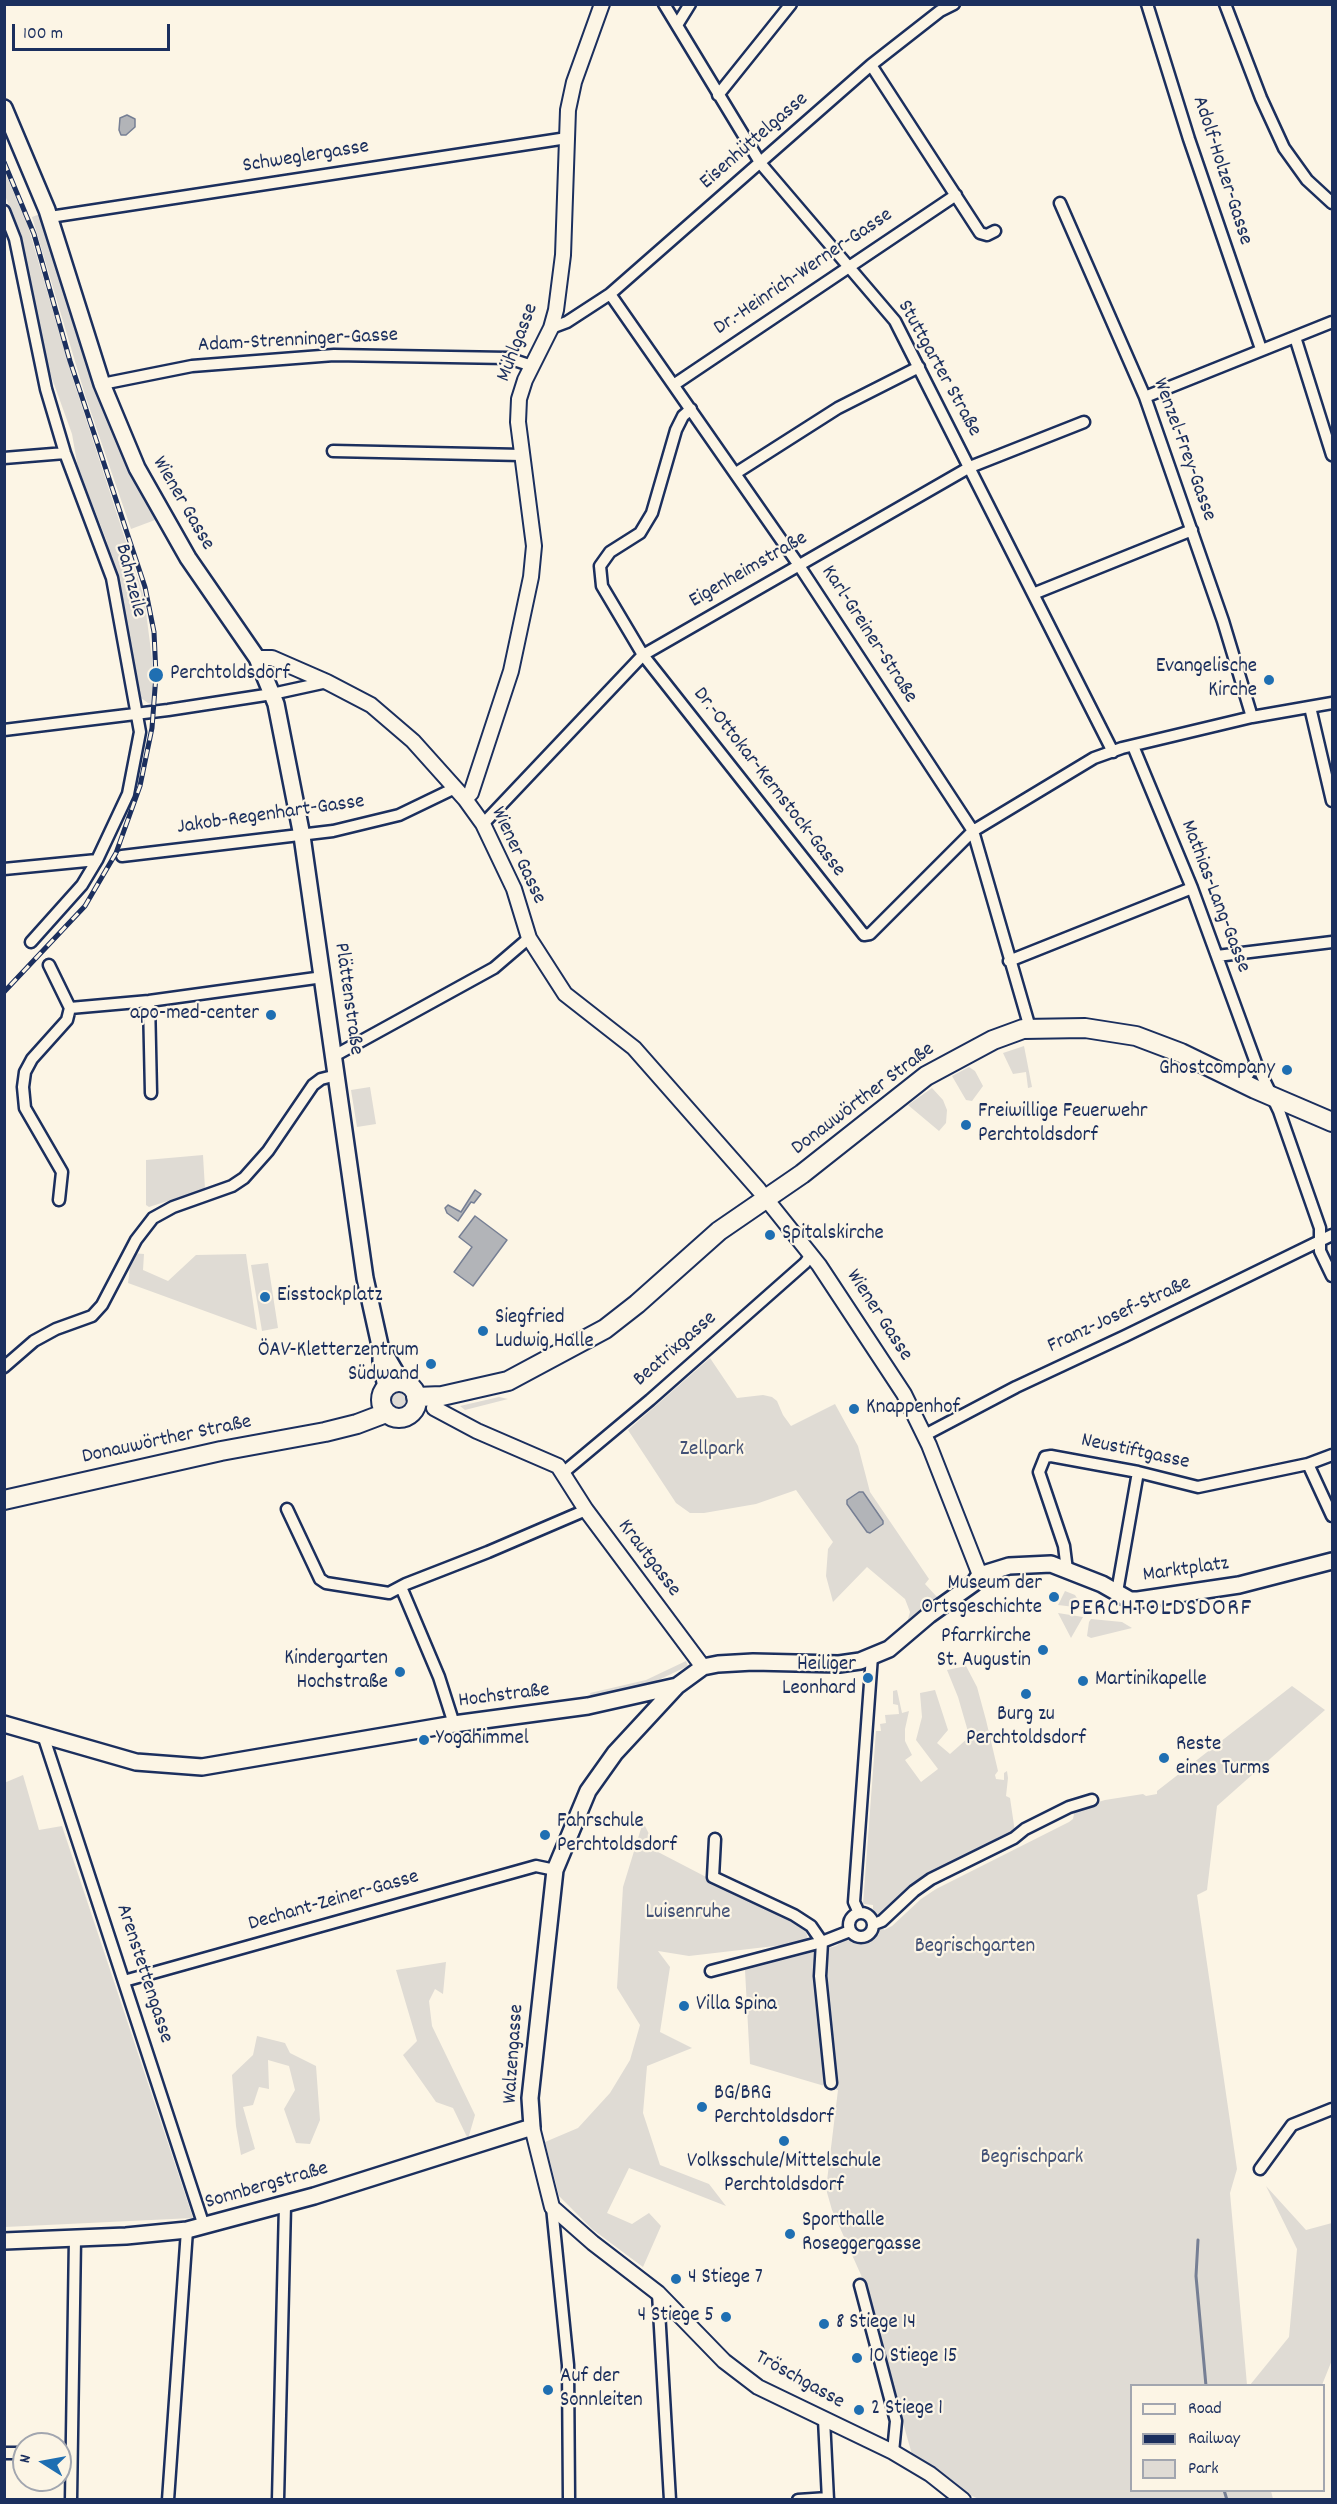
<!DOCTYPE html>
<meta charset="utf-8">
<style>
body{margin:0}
#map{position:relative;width:1337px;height:2504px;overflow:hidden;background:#fcf5e5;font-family:Dekko,sans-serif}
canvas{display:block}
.frame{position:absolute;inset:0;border:6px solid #1b2f5e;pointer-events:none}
.legend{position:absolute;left:1130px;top:2384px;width:195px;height:108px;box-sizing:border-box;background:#fcf5e5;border:2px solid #a2a6af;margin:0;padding:8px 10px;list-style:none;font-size:18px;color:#1b2f5e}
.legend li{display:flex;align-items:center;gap:12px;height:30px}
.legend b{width:30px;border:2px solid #a2a6af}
.north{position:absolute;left:12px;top:2432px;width:60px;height:60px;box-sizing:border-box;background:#fcf5e5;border:2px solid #a2a6af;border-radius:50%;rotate:281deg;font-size:16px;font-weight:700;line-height:24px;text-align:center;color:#1b2f5e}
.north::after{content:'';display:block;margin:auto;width:21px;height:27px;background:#1f6fb2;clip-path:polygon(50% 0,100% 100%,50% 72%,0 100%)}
.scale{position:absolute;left:12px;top:24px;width:158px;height:27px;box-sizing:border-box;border:3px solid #1b2f5e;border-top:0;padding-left:8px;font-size:18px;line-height:21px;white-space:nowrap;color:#1b2f5e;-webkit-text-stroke:4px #fcf5e5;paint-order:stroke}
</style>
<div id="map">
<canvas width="1337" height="2504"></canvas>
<div class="frame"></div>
<ul class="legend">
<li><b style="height:8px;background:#fcf5e5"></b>Road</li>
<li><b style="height:8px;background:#1b2f5e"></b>Railway</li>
<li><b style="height:16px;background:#dfdbd4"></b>Park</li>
</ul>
<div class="north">N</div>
<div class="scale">100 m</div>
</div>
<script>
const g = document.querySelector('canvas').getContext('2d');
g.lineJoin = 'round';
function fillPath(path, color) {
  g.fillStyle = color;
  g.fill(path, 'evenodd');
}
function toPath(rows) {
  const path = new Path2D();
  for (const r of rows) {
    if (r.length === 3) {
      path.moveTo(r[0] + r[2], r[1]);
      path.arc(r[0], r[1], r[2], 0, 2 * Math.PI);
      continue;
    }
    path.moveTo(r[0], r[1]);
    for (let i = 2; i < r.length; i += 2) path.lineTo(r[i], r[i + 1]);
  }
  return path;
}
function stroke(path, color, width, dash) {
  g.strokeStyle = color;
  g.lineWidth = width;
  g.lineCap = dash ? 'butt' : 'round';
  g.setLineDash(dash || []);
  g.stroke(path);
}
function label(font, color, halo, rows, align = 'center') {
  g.font = font + ' Dekko,sans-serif';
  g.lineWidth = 4.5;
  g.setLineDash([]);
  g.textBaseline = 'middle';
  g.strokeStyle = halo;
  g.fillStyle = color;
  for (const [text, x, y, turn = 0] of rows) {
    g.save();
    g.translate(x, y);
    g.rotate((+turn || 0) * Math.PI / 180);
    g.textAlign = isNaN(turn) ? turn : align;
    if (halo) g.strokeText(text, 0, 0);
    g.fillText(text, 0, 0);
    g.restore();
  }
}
const green = toPath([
 [4,170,28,226,72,376,144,597,154,674,152,704,148,703,141,698,125,613,106,539,78,468,72,434,45,359,17,229,5,195],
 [40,214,53,249,88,367,114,435,155,520,131,529,85,395,32,217],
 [1024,1046,1032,1087,1028,1088,1026,1072,1013,1074,1003,1053],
 [969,1067,975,1071,983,1086,972,1101,966,1100,952,1076],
 [370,1087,376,1124,357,1127,351,1090],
 [932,1088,943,1100,947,1110,946,1123,939,1131,908,1105],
 [203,1155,205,1189,149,1207,146,1205,146,1160],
 [132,1253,144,1254,143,1270,168,1281,196,1255,246,1254,257,1330,128,1283],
 [268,1263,278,1328,262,1331,251,1265],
 [710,1358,737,1398,763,1395,772,1397,777,1401,783,1415,791,1426,835,1404,858,1446,870,1492,929,1579,925,1584,938,1598,906,1626,910,1612,905,1599,867,1567,833,1602,826,1576,828,1549,833,1542,796,1490,756,1504,704,1513,690,1513,676,1503,628,1430],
 [399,1391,405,1393,408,1402,406,1407,398,1410,392,1408,389,1399,391,1394],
 [499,1397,508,1399,465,1410,460,1406],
 [1065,1591,1075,1595,1083,1608,1058,1605],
 [1058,1613,1083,1617,1071,1638],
 [1091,1619,1122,1622,1132,1628,1091,1638,1087,1636,1089,1622],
 [686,1661,688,1666,650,1684,591,1698,590,1693,646,1680],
 [966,1666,977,1687,986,1720,998,1771,995,1775,996,1779,1004,1780,1004,1773,1007,1771,1008,1778,1006,1796,1010,1798,1015,1832,883,1915,879,1915,873,1910,873,1905,863,1904,876,1731,881,1731,880,1724,886,1723,885,1715,899,1714,898,1705,893,1704,893,1691,897,1690,902,1713,909,1711,905,1729,905,1741,912,1755,905,1760,921,1782,938,1769,916,1740,922,1717,920,1693,935,1690,948,1730,937,1743,950,1754,968,1738,969,1735,958,1697,947,1670],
 [1292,1686,1325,1710,1217,1806,1207,1890,1197,1895,1237,2169,1230,2193,1247,2385,1132,2386,1132,2490,1271,2491,1273,2499,979,2499,965,2493,933,2468,913,2458,861,2275,832,2210,826,2189,838,2090,750,2064,745,1970,836,1946,846,1939,857,1944,867,1943,883,1927,884,1930,892,1926,921,1899,936,1889,1069,1822,1073,1819,1075,1809,1105,1800,1143,1794,1146,1796,1157,1794,1157,1791],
 [23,1775,39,1830,62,1826,193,2218,5,2227,4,1783],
 [643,1822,658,1852,710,1879,803,1922,809,1942,689,1956,658,1951,670,1967,660,2032,692,2048,647,2066,643,2113,660,2165,709,2184,726,2206,629,2168,607,2213,632,2224,649,2213,661,2226,643,2267,592,2229,559,2196,545,2142,578,2128,610,2093,630,2060,640,2025,617,1988,623,1887],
 [446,1962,443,1994,435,1989,429,2001,432,2026,475,2115,468,2139,453,2108,436,2102,403,2055,417,2041,396,1970],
 [257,2036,285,2043,290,2053,316,2066,320,2120,310,2144,296,2143,284,2109,295,2090,289,2066,268,2060,269,2089,259,2087,253,2105,243,2107,255,2149,241,2155,236,2126,232,2075,253,2055],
 [1266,2186,1306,2230,1332,2223,1332,2360,1322,2385,1250,2385,1289,2337,1297,2249]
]);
const water = toPath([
 [127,115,135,119,135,127,126,135,121,135,119,130,120,118,127,115],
 [475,1190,481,1194,474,1203,471,1202,458,1221,447,1213,445,1208,448,1205,461,1212,475,1190],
 [475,1216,507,1240,473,1286,454,1272,472,1247,459,1237,475,1216],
 [859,1492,863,1492,883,1521,883,1524,870,1533,867,1532,847,1504,847,1500,859,1492]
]);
const stream = toPath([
 [1198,2240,1196,2276,1206,2386],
 [1224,2490,1227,2500]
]);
const minor = toPath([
 [664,4,761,164,895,321,1113,752],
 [1147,4,1189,139,1261,349],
 [1225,4,1261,98,1284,148,1307,180,1332,203],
 [677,25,690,4],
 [871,65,980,233,987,235,995,231],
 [718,95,791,4],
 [1060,203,1145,397,1223,621,1252,717],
 [4,211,15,239,46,389,65,453,112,578,140,732,128,794,97,860,82,885,31,942],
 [50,217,567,138],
 [610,294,798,564,973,831,1030,1028],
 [551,328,567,322,610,294,871,65,940,11,954,4],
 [1295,337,1332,455],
 [102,384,192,366,334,355,508,358,532,366],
 [675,384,956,195],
 [1145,397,1332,322],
 [691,409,683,416,676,430,652,513,640,533,610,552,600,566,602,586,643,655,864,935,870,934,973,831,1094,758,1122,748,1252,717,1332,703],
 [333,451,522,455],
 [4,458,65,453],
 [736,473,838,408,919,367],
 [1033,594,1192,530],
 [1310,707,1332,801],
 [4,730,168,710,272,694,327,682],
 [1133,746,1192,888,1256,1063,1279,1111,1320,1228,1320,1251,1332,1276],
 [483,824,643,655,970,467,1084,422],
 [122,856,333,831,399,815,455,788],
 [4,869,97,860],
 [1217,956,1332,942],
 [1009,961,1192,888],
 [49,965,70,1008,149,1001,323,977],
 [149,1001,151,1093],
 [334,1056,494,968,529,938],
 [1242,1083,1256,1063],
 [59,1200,62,1172,25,1108,23,1087,25,1072,32,1059,67,1020,70,1008],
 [4,1367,34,1341,56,1329,92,1316,102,1305,136,1240,153,1218,173,1207,232,1186,244,1178,268,1151,313,1085,321,1079,337,1075],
 [925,1435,1016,1387,1125,1336,1332,1235],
 [1308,1464,1332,1516],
 [564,1472,650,1400,805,1263,811,1255],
 [287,1509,320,1579,326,1583,389,1593,406,1584,488,1552,586,1510],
 [1067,1570,1064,1546,1039,1472,1045,1457,1051,1456,1138,1472,1198,1487,1308,1464,1332,1455],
 [401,1587,439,1677,454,1724],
 [1117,1592,1138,1472],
 [43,1735,204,2226],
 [861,1925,12],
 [859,1913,854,1902,872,1656],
 [874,1924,882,1921,914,1891,931,1879,1014,1838,1025,1829,1069,1807,1092,1800],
 [711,1971,822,1942,811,1926,794,1915,713,1877,715,1839],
 [124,1981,536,1866,555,1870],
 [831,2083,820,1976,822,1942,850,1931],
 [1260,2169,1292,2125,1332,2109],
 [552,2207,568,2365,569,2500],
 [860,2285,896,2421,893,2452],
 [658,2293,670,2500],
 [824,2419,828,2500],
 [4,2453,24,2453],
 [71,2500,75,2238],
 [168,2500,187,2230],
 [278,2500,285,2205],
 [798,2500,828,2498]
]);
const tertiary = toPath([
 [257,658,272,658,327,682,371,705,413,741,465,799,483,824,514,889,529,938,565,994,634,1048,759,1190,819,1265,904,1394,929,1445,980,1575],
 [465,799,471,793,511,671,531,577,534,546,518,422,519,399,525,380,551,328,556,310,563,255,568,110,574,82,602,4],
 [434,1408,477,1431,558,1466,586,1510,703,1667],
 [532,2127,552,2207,593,2243,658,2293,724,2361,758,2387,893,2452,930,2474,963,2500]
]);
const secondary = toPath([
 [4,108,47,210,102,384,137,468,188,558,257,658,276,704,302,836,365,1278,381,1350,381,1361,386,1388],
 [385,1354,402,1383],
 [4,1724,136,1762,202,1767,454,1724,588,1706,677,1686,703,1667,718,1664,753,1662,839,1664,860,1661,889,1649,929,1615,974,1583,980,1575,1009,1566,1051,1564,1102,1584,1130,1600,1138,1600,1239,1585,1332,1561],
 [4,2241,126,2236,187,2230,314,2196,532,2127,530,2098,555,1870,588,1791,615,1753,677,1686]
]);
const primary = toPath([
 [399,1400,18],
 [416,1397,442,1396,508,1381,605,1329,637,1304,719,1231,802,1174,926,1076,993,1040,1023,1029,1085,1028,1136,1036,1181,1053,1255,1089,1332,1122],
 [4,1500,221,1451,325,1432,357,1424,386,1413]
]);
const rail = toPath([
 [4,162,34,234,70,361,145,587,154,632,156,675,152,728,140,786,116,853,85,906,4,992]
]);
const markers = [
 [156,675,8,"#1f6fb2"],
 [1269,680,6,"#1f6fb2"],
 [271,1015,6,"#1f6fb2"],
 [1287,1070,6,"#1f6fb2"],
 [966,1125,6,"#1f6fb2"],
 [770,1235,6,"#1f6fb2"],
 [265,1297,6,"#1f6fb2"],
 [483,1331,6,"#1f6fb2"],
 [431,1364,6,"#1f6fb2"],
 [854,1409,6,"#1f6fb2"],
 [1054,1597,6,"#1f6fb2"],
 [1043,1650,6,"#1f6fb2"],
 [400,1672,6,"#1f6fb2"],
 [868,1678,6,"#1f6fb2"],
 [1083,1681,6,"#1f6fb2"],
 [1026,1694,6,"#1f6fb2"],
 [424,1740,6,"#1f6fb2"],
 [1164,1758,6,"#1f6fb2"],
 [545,1835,6,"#1f6fb2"],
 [684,2006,6,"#1f6fb2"],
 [702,2107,6,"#1f6fb2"],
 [784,2141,6,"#1f6fb2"],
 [790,2234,6,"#1f6fb2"],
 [676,2279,6,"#1f6fb2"],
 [726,2317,6,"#1f6fb2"],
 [824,2324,6,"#1f6fb2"],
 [857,2358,6,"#1f6fb2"],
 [548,2390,6,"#1f6fb2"],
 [859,2410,6,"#1f6fb2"]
];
const streetNames = [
 ["Eisenhüttelgasse",755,142,-41],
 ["Schweglergasse",306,158,-9],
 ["Adolf-Holzer-Gasse",1221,171,72],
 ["Dr.-Heinrich-Werner-Gasse",804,273,-34],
 ["Adam-Strenninger-Gasse",298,342,-3],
 ["Mühlgasse",519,343,-69],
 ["Stuttgarter Straße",938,369,61],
 ["Wenzel-Frey-Gasse",1183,450,70],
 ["Wiener Gasse",182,504,60],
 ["Eigenheimstraße",749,571,-30],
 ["Bahnzeile",129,581,76],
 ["Karl-Greiner-Straße",868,635,57],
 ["Dr.-Ottokar-Kernstock-Gasse",768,783,52],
 ["Jakob-Regenhart-Gasse",271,816,-8],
 ["Wiener Gasse",517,856,65],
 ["Mathias-Lang-Gasse",1214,897,69],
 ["Plättenstraße",347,999,82],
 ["Donauwörther Straße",864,1100,-37],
 ["Wiener Gasse",878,1316,57],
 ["Franz-Josef-Straße",1120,1316,-25],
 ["Beatrixgasse",676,1350,-41],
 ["Donauwörther Straße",167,1441,-12],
 ["Neustiftgasse",1135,1453,12],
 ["Krautgasse",648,1559,53],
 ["Marktplatz",1186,1571,-8],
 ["Hochstraße",504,1697,-7],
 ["Dechant-Zeiner-Gasse",334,1902,-16],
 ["Arenstettengasse",143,1974,72],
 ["Walzengasse",515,2054,-86],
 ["Sonnbergstraße",267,2187,-16],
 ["Tröschgasse",799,2381,29]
];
const poiNames = [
 ["Evangelische",1257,668,"right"],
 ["Kirche",1257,692,"right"],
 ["Perchtoldsdorf",170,675],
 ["apo-med-center",259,1015,"right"],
 ["Ghostcompany",1275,1070,"right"],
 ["Freiwillige Feuerwehr",978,1113],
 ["Perchtoldsdorf",978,1137],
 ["Spitalskirche",782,1235],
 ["Eisstockplatz",277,1297],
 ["Siegfried",495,1319],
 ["Ludwig Halle",495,1343],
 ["ÖAV-Kletterzentrum",419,1352,"right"],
 ["Südwand",419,1376,"right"],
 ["Knappenhof",866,1409],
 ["Museum der",1042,1585,"right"],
 ["Ortsgeschichte",1042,1609,"right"],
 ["Pfarrkirche",1031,1638,"right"],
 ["St. Augustin",1031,1662,"right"],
 ["Kindergarten",388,1660,"right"],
 ["Hochstraße",388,1684,"right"],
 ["Heiliger",856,1666,"right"],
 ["Leonhard",856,1690,"right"],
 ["Martinikapelle",1095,1681],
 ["Burg zu",1026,1716,"center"],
 ["Perchtoldsdorf",1026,1740,"center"],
 ["Yogahimmel",436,1740],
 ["Reste",1176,1746],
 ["eines Turms",1176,1770],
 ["Fahrschule",557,1823],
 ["Perchtoldsdorf",557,1847],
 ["Villa Spina",696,2006],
 ["BG/BRG",714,2095],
 ["Perchtoldsdorf",714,2119],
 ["Volksschule/Mittelschule",784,2163,"center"],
 ["Perchtoldsdorf",784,2187,"center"],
 ["Sporthalle",802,2222],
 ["Roseggergasse",802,2246],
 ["4 Stiege 7",688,2279],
 ["4 Stiege 5",714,2317,"right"],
 ["8 Stiege 14",836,2324],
 ["10 Stiege 15",869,2358],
 ["Auf der",560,2378],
 ["Sonnleiten",560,2402],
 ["2 Stiege 1",871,2410]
];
const parkNames = [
 ["Zellpark",712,1451],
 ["Luisenruhe",688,1914],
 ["Begrischgarten",975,1948],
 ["Begrischpark",1032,2159]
];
const quarterNames = [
 ["PERCHTOLDSDORF",1161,1611]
];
fillPath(green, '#dfdbd4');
fillPath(water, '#b2b4b8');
stroke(water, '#767f94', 1.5);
stroke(stream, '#767f94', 3);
stroke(minor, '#1b2f5e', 15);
stroke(tertiary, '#1b2f5e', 18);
stroke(secondary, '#1b2f5e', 20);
stroke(primary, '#1b2f5e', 22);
stroke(minor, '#fcf5e5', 10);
stroke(tertiary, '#fcf5e5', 14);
stroke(secondary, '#fcf5e5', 15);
stroke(primary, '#fcf5e5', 18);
stroke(rail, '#1b2f5e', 5);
stroke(rail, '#fcf5e5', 3, [9]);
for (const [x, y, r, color] of markers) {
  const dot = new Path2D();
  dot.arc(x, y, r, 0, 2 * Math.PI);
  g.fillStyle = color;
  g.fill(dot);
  stroke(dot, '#fcf5e5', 2);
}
label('21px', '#1b2f5e', '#fcf5e5', streetNames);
label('21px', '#1b2f5e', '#fcf5e5', poiNames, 'left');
label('21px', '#425176', '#fcf5e5', parkNames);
g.letterSpacing = '1.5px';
label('24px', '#1b2f5e', '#fcf5e5', quarterNames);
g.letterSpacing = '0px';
</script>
